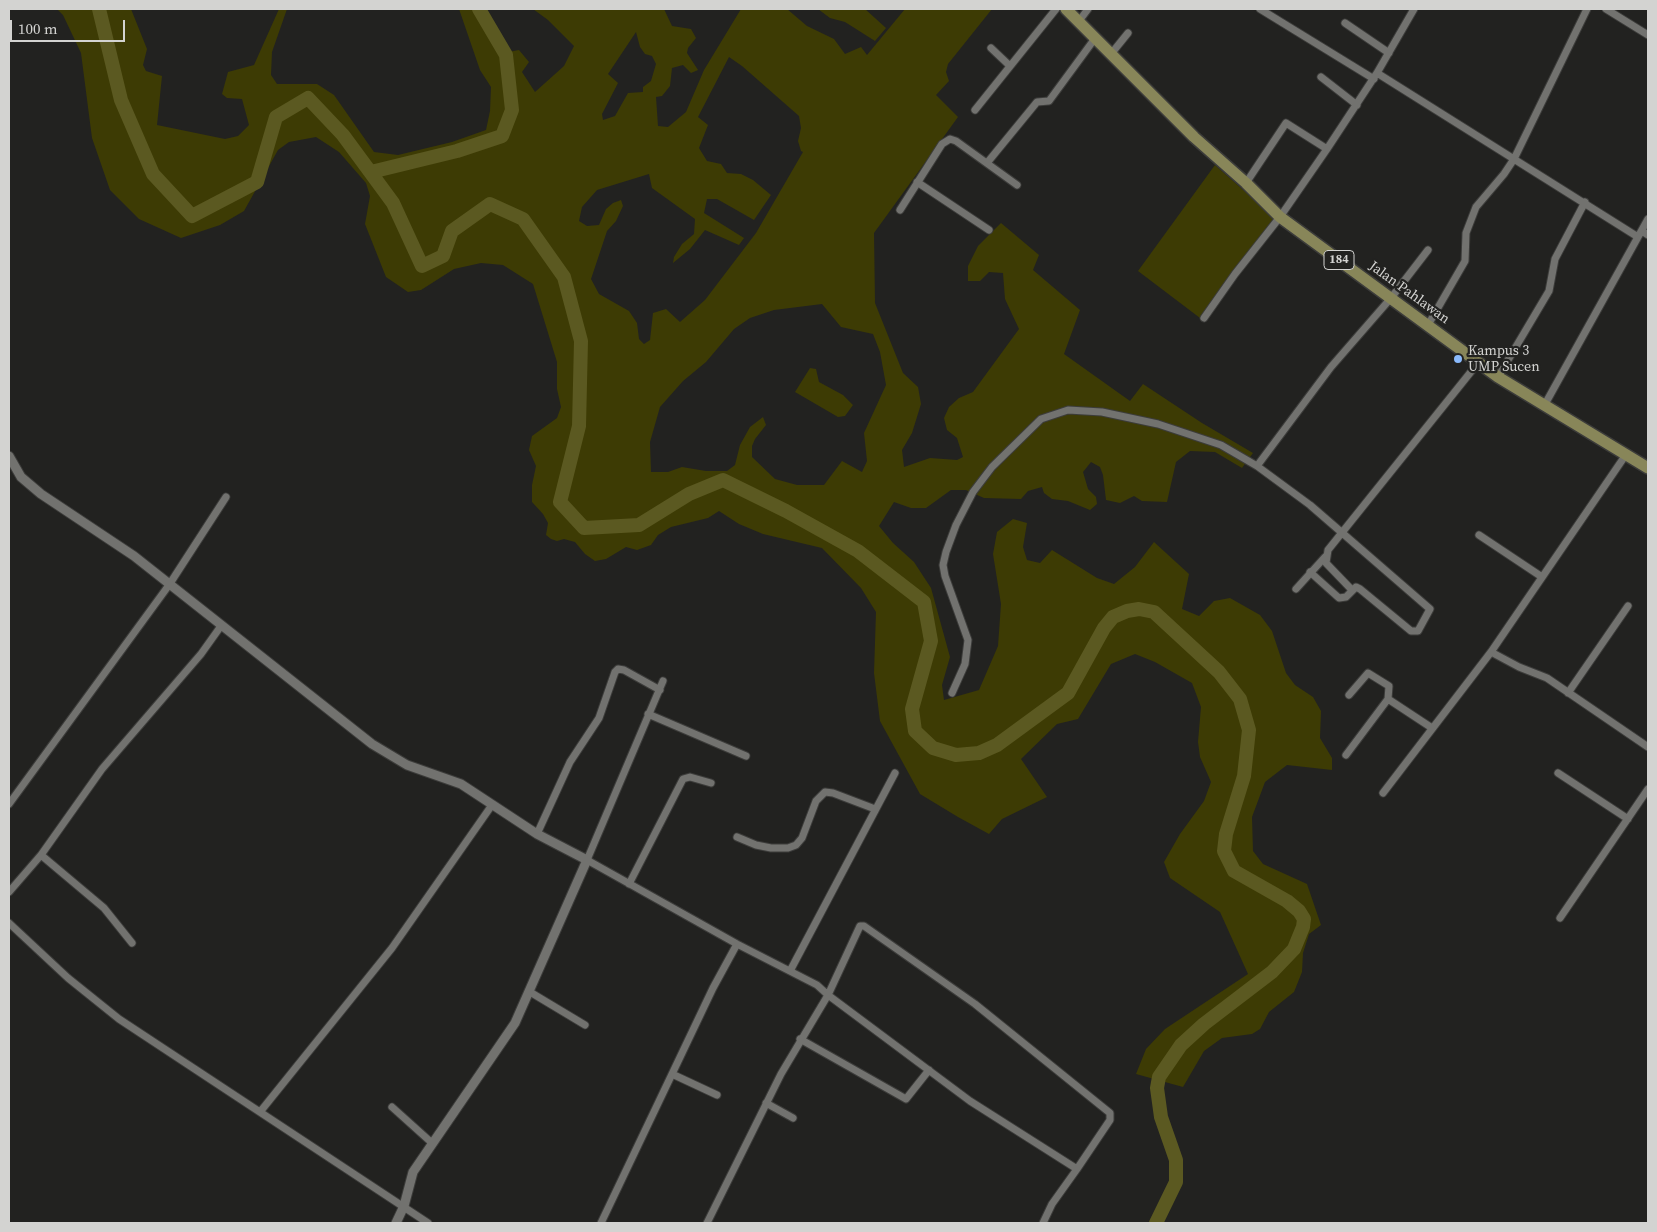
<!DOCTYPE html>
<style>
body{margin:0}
#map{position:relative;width:1657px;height:1232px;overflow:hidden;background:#222220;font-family:"Source Serif 4",serif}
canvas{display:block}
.frame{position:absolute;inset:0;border:10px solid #d3d3d1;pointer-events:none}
.scale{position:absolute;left:10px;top:20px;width:115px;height:22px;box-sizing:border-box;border:2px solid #d3d3d1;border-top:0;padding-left:6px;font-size:15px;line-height:18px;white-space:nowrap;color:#d3d3d1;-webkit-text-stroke:4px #222220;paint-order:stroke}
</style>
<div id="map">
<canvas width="1657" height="1232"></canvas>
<div class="frame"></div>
<div class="scale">100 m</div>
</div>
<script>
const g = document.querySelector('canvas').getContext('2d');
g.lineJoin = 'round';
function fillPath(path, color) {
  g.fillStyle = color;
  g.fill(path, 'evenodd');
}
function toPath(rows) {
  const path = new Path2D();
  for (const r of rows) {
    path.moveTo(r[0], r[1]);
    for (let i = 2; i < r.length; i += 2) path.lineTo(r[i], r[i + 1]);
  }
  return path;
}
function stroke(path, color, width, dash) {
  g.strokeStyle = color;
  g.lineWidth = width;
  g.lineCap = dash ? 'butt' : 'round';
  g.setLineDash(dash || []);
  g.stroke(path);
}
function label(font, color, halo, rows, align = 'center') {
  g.font = font + ' "Source Serif 4",serif';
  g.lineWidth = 4.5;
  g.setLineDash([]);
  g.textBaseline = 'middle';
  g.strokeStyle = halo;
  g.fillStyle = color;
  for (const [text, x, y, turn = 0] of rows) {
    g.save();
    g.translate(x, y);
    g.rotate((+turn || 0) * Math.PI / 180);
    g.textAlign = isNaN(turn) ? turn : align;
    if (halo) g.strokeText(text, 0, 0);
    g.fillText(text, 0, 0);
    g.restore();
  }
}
const green = toPath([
 [57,9,131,9,147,49,143,65,146,71,162,76,157,125,225,139,238,136,249,125,242,99,227,98,222,94,228,72,254,65,279,9,287,9,272,52,271,75,277,84,317,84,334,95,374,152,398,155,452,142,486,130,490,111,491,87,480,70,459,9,484,9,490,23,508,52,519,50,529,62,522,72,535,92,564,66,574,46,548,20,533,9,664,9,672,26,691,29,696,38,688,48,687,53,698,70,691,73,683,65,672,68,670,86,662,96,656,97,658,126,668,127,686,112,704,70,741,9,787,9,807,26,834,39,845,54,861,47,867,55,905,9,992,9,948,64,946,72,949,81,936,95,958,117,874,233,875,303,903,373,918,387,921,404,912,433,902,450,904,467,930,458,957,460,963,457,957,438,947,430,944,418,949,407,959,398,973,392,1019,329,1005,299,1003,273,989,272,980,281,968,281,968,266,978,246,1001,223,1039,255,1033,270,1080,310,1064,354,1130,401,1143,384,1202,423,1253,453,1242,468,1215,452,1190,451,1176,462,1167,502,1142,501,1134,496,1120,503,1106,500,1103,475,1100,467,1091,462,1083,472,1088,489,1096,497,1097,504,1090,510,1068,501,1052,499,1044,493,1042,487,1028,491,1021,499,984,498,966,490,951,490,926,508,911,508,894,502,879,526,893,543,914,562,931,588,950,657,942,685,944,700,979,690,998,646,1001,604,993,554,997,532,1013,519,1027,523,1023,547,1027,560,1040,563,1052,550,1097,578,1114,584,1135,567,1154,542,1189,574,1182,609,1199,616,1214,601,1230,598,1260,615,1272,631,1286,673,1295,685,1313,697,1321,711,1320,738,1332,758,1332,770,1287,765,1265,782,1252,817,1253,851,1263,864,1307,884,1321,925,1309,934,1303,953,1302,972,1294,992,1269,1012,1260,1029,1252,1034,1222,1038,1204,1051,1183,1087,1136,1074,1146,1049,1165,1029,1248,974,1220,912,1170,878,1164,862,1180,834,1204,801,1211,782,1200,757,1198,742,1201,707,1192,683,1155,662,1135,654,1111,664,1078,719,1057,724,1021,759,1047,797,1002,819,989,834,958,817,920,794,880,721,874,673,876,612,861,588,822,548,763,534,739,524,719,511,708,518,671,527,658,535,651,545,637,550,626,547,606,559,595,561,585,554,575,542,564,539,557,541,551,539,546,535,548,523,543,514,532,502,532,485,536,466,529,450,532,436,557,418,561,407,557,389,557,362,533,284,503,265,481,263,454,269,421,290,408,292,386,277,365,224,370,196,366,183,339,152,316,137,289,142,278,150,244,211,220,225,181,238,139,219,110,190,92,138,81,53,63,15],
 [636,32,640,47,645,54,652,56,656,64,651,81,643,87,643,92,628,93,615,116,603,120,602,114,618,83,608,74],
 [729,57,742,66,799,116,801,128,798,141,801,151,803,152,756,233,705,300,680,322,666,309,653,313,650,340,644,344,639,339,637,323,629,311,599,294,591,279,607,231,616,221,623,206,621,200,613,203,606,209,599,225,587,226,579,221,582,207,597,190,649,174,652,188,695,219,694,234,682,244,674,257,673,263,690,249,705,230,739,245,744,238,704,213,707,199,717,199,754,220,771,195,753,180,741,174,727,173,721,164,707,161,699,148,708,125,698,117],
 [822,304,841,327,873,334,880,352,886,385,864,433,867,461,862,472,842,461,824,485,797,485,775,479,752,457,752,446,755,439,766,425,763,417,750,427,740,445,735,465,727,471,706,471,682,467,668,472,651,472,650,442,660,407,683,381,706,362,734,329,750,318,774,310],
 [818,9,865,9,886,28,875,41,845,22,830,18],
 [1215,165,1276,219,1200,318,1138,271],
 [810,368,816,369,819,382,843,395,853,405,845,416,838,417,795,392]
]);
const river = toPath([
 [99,9,121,100,153,174,192,216,257,182,276,117,308,98,343,135,393,203,422,266,443,256,452,231,490,204,523,219,564,277,581,341,579,426,560,502,584,528,639,525,689,494,723,480,786,511,858,551,924,602,931,641,912,709,915,731,933,748,956,755,979,753,997,745,1068,693,1104,628,1113,617,1127,611,1139,609,1154,612,1219,672,1240,699,1249,730,1244,776,1226,834,1224,851,1234,871,1287,901,1299,911,1304,919,1303,927,1294,949,1272,972,1204,1024,1181,1045,1159,1077,1157,1088,1161,1117,1176,1160,1176,1182,1156,1223],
 [371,172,457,151,502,136,512,110,506,55,479,9]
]);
const minor = toPath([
 [1260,9,1374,79],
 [1606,9,1648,35],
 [1079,21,1088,9],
 [1345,23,1389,53],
 [991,48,1010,66],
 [1111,54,1128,33],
 [1377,73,1638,237],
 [1321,77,1357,105],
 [975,110,1056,9],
 [987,163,1037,102,1049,101,1096,37],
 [917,182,989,230],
 [1246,183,1286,123,1327,149],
 [900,210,942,144,950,139,956,141,1017,185],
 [1642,231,1648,235],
 [1204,318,1235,274,1280,217,1327,149,1377,73,1414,9],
 [1428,325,1465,261,1466,233,1476,207,1504,174,1514,159,1587,9],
 [1498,377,1549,291,1555,259,1585,202],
 [1544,406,1648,219],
 [1257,466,1331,367,1391,298,1428,250],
 [1479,535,1542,577],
 [1296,589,1325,557],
 [1352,590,1326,563,1328,550,1478,363],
 [1491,652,1519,667,1547,678,1648,747],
 [663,681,587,860,737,944,817,985,828,995,781,1074,707,1223],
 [952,693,965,664,968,640,945,576,943,565,946,552,956,525,973,492,992,467,1041,419,1068,410,1102,412,1158,424,1221,445,1257,466,1310,505,1430,609,1418,631,1411,631,1360,589,1356,587,1346,597,1339,598,1310,572],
 [1568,693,1628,606],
 [1349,695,1368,673,1389,686,1388,699],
 [648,714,746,756],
 [1346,755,1388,699,1432,728],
 [1558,773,1628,819],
 [1383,793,1491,652,1625,456],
 [9,804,169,585,226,497],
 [537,834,570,762,599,718,615,672,618,669,624,670,660,690],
 [737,837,756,845,771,848,788,848,796,845,802,838,816,801,825,792,833,793,875,809],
 [41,855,104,908,132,943],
 [629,884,683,779,690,777,711,783],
 [9,892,41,855,102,769,201,654,221,626],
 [1560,918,1648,789],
 [9,923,68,978,119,1019,428,1223],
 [790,971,895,773],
 [530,992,585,1025],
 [800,1039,906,1099,929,1070],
 [672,1074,717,1095],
 [766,1103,793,1118],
 [392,1107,432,1143],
 [260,1112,392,948,492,805],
 [601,1223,713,988,737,944],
 [1043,1223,1052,1204,1077,1169,1110,1120,1110,1113,975,1004,864,926,860,926,828,995,970,1101,1077,1169]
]);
const tertiary = toPath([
 [9,456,21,477,41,494,134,556,372,744,407,765,461,784,537,834,587,860,515,1023,413,1172,404,1206,396,1223]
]);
const primary = toPath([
 [1066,9,1194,137,1246,183,1280,217,1498,377,1648,468]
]);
const markers = [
 [1458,359,5,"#8abafc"]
];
const shields = [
 [1339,260,30]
];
const shieldNames = [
 ["184",1339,260]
];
const streetNames = [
 ["Jalan Pahlawan",1409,293,36]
];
const poiNames = [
 ["Kampus 3",1468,351],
 ["UMP Sucen",1468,367]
];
fillPath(green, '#3d3b04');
stroke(river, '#5b5921', 14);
stroke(minor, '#3c3c3a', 9);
stroke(tertiary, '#3c3c3a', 11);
stroke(primary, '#3c3c3a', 14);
stroke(minor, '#72726f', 7);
stroke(tertiary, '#72726f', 9);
stroke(primary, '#888659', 11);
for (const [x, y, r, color] of markers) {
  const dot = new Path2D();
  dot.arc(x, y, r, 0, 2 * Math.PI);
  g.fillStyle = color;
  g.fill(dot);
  stroke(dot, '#222220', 2);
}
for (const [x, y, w] of shields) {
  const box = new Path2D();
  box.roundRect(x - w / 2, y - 9.5, w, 19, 4);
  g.fillStyle = '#222220';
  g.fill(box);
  stroke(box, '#d3d3d1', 1);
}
label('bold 12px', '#d3d3d1', null, shieldNames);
label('14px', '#d3d3d1', '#222220', streetNames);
label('14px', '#d3d3d1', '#222220', poiNames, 'left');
</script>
